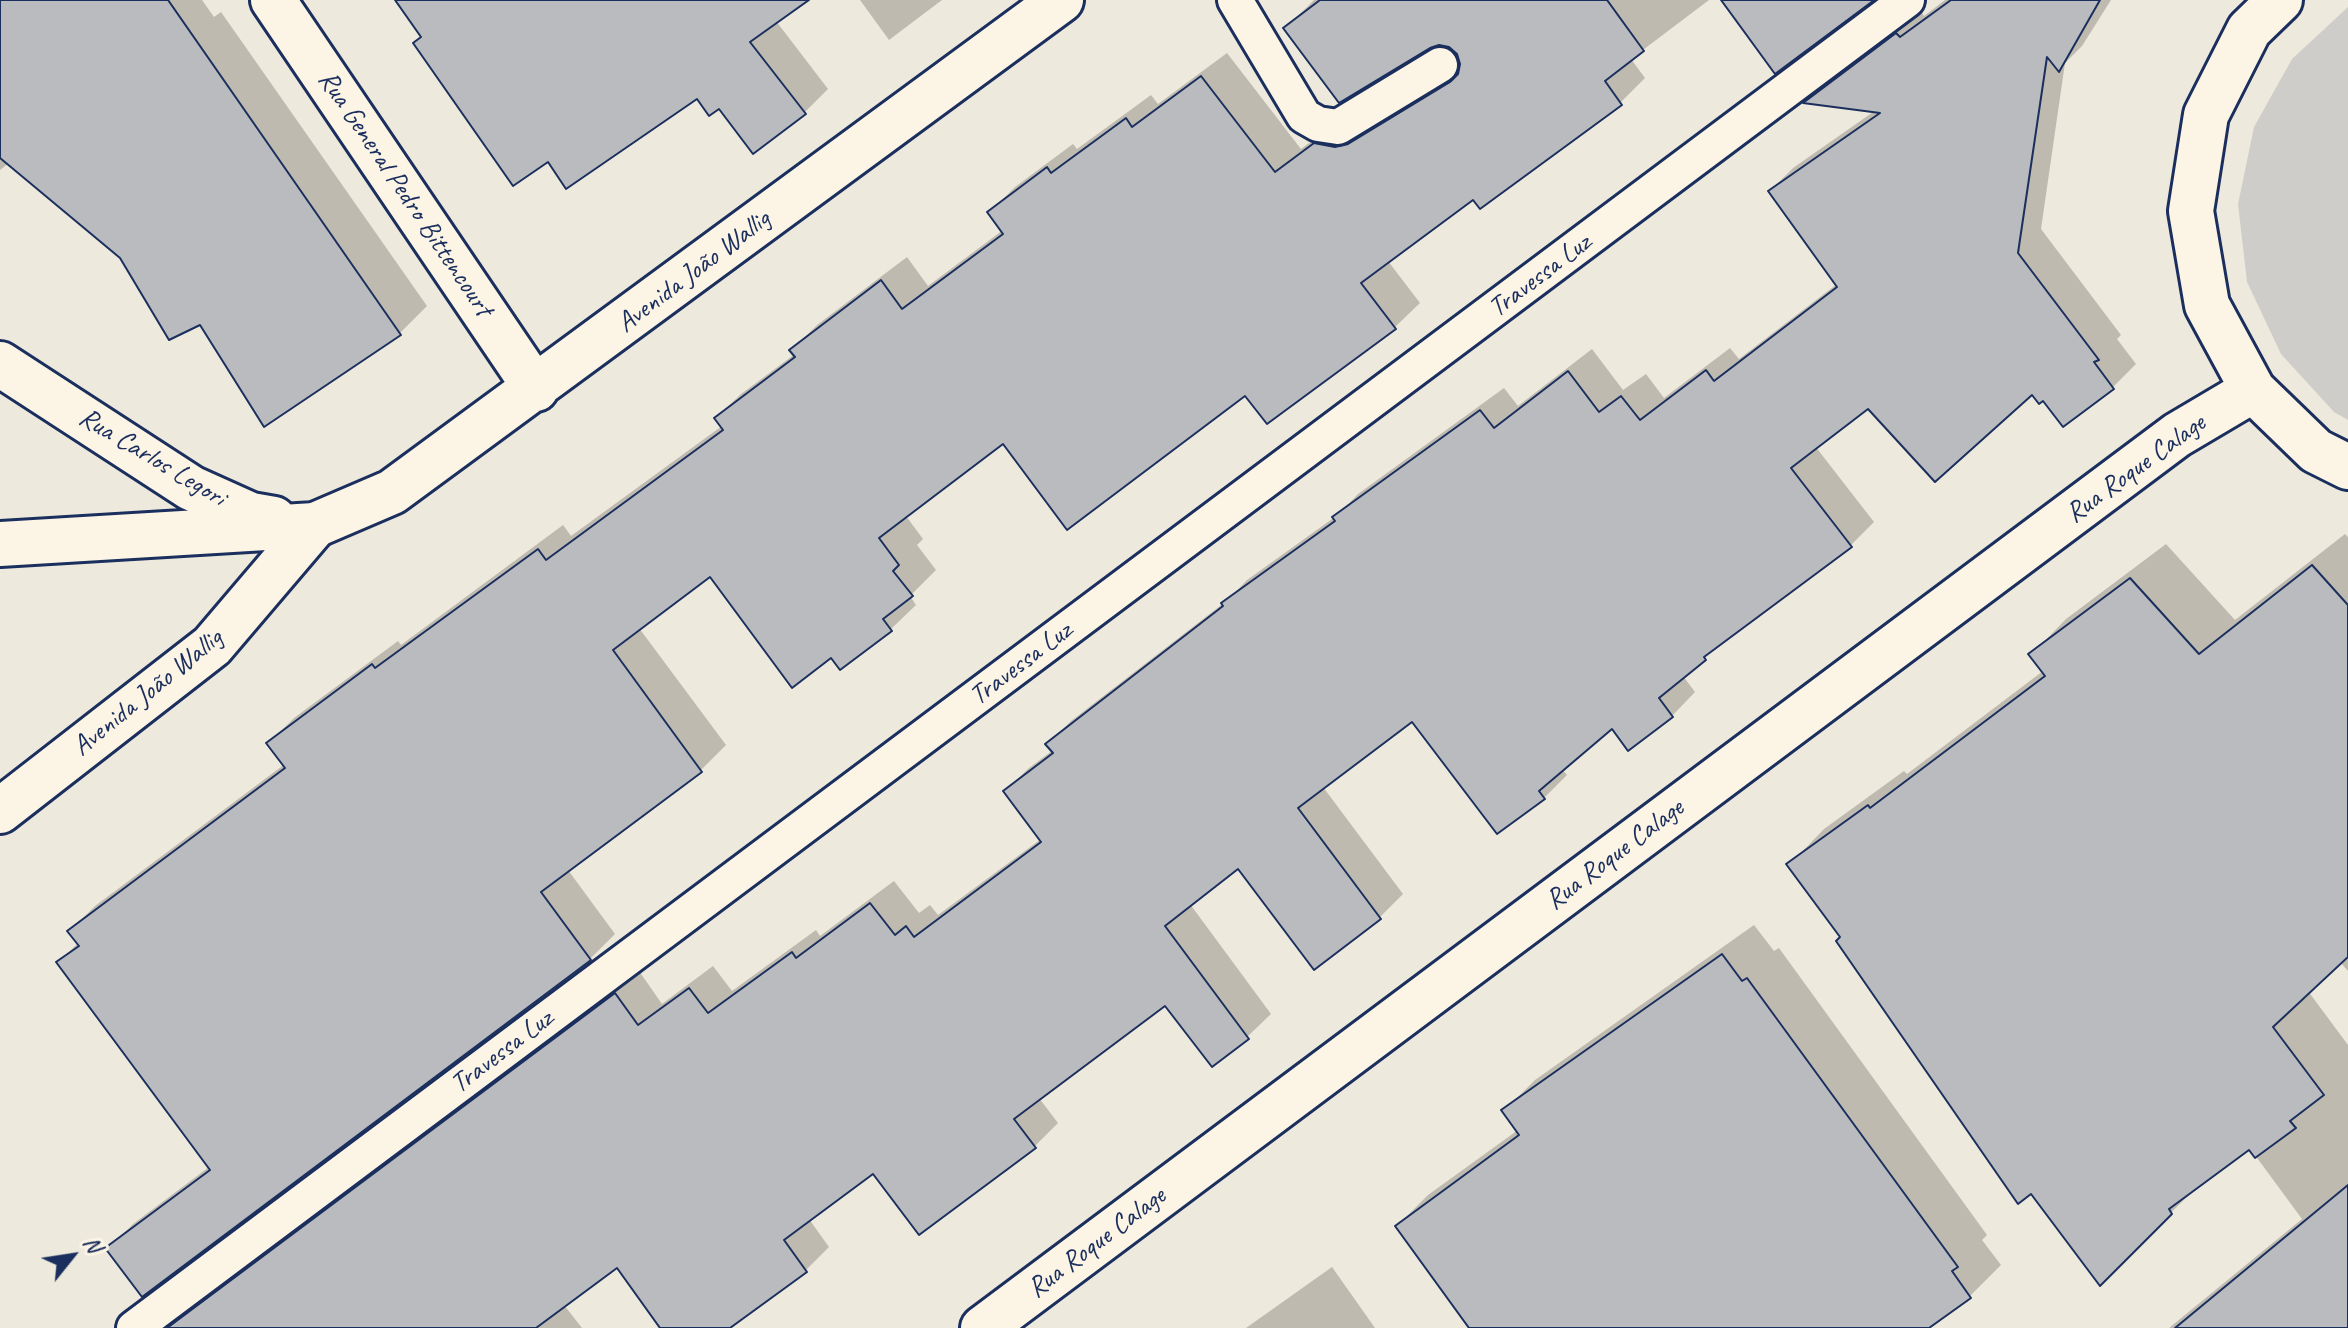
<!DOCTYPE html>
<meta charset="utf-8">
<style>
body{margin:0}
#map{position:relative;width:2348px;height:1328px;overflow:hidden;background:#eee9dd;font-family:Caveat,sans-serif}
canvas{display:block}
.north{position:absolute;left:32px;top:1216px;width:80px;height:80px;-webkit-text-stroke:6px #fcf5e5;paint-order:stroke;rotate:60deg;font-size:22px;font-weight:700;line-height:32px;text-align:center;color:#1b2f5e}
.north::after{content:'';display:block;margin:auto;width:28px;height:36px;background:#1b2f5e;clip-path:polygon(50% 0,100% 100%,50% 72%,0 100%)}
</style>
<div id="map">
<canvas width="2348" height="1328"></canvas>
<div class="north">N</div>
</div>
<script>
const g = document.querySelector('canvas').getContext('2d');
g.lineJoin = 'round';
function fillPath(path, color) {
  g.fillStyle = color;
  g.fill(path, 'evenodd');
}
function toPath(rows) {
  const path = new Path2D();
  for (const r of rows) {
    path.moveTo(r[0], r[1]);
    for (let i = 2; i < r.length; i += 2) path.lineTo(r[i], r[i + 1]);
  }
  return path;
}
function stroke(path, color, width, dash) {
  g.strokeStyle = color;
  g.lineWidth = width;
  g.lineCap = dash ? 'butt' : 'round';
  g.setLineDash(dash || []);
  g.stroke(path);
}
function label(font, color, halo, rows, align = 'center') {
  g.font = font + ' Caveat,sans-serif';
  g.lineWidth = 6;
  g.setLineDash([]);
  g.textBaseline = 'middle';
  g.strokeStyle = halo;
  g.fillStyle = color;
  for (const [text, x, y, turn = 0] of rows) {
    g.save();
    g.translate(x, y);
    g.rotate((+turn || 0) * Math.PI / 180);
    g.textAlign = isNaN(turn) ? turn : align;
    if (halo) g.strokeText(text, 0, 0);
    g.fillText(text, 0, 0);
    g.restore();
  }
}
const green = toPath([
 [2348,7,2348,420,2334,412,2281,354,2247,282,2238,204,2254,127,2292,59]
]);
const shadow = toPath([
 [0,0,202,0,214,17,221,12,427,306,400,333,265,424,201,322,9,163,0,170],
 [397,0,806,0,776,21,828,89,805,112,754,151,719,107,698,96,549,159,422,36],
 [860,0,942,0,889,40],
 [1314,0,1709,0,1631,59,1645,78,1620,103,1474,197,1388,261,1420,303,1395,327,1245,394,1003,441,906,516,923,539,917,545,936,570,910,596,916,605,891,629,840,667,831,655,711,575,639,628,726,745,701,770,568,870,615,934,590,959,108,1249,133,1224,209,1167,59,962,79,942,70,931,95,906,285,764,269,743,294,718,398,641,401,645,563,525,571,536,722,426,716,418,741,394,795,354,792,350,817,325,907,257,928,286,1003,230,990,212,1015,187,1073,144,1077,149,1151,95,1158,104,1227,53,1301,149,1341,119,1375,120,1461,67,1459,54,1451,46,1286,28],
 [1945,0,2111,0,2082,46,2065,63,2041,229,2121,335,2117,339,2136,364,2113,387,2063,424,2044,398,2032,392,1868,406,1815,446,1874,522,1851,545,1722,641,1683,676,1695,692,1672,716,1613,727,1562,769,1567,775,1544,798,1412,719,1323,787,1403,894,1380,917,1315,967,1238,866,1190,904,1271,1014,1247,1037,1165,1003,1039,1098,1058,1123,1035,1146,920,1232,874,1171,809,1219,829,1247,806,1270,726,1328,663,1328,618,1266,564,1305,582,1328,170,1328,193,1305,639,971,662,1004,713,966,732,991,816,930,820,936,894,881,919,913,930,905,938,915,1041,839,1005,791,1029,768,1053,750,1048,744,1071,721,1229,599,1247,580,1339,514,1358,494,1504,388,1518,406,1592,349,1623,390,1646,374,1664,398,1730,348,1739,359,1837,284,1770,191,1793,168,1876,110,1807,102,1828,80,1921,11,1924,16],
 [2345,534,2348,537,2348,971,2340,962,2308,991,2348,1045,2348,1328,2169,1328,2302,1219,2249,1147,2202,1182,2100,1283,1789,865,1824,829,1904,771,1907,774,2043,671,2031,655,2066,619,2166,544,2235,620],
 [1754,925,1774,951,1779,948,1987,1235,1982,1240,2001,1265,1970,1296,1926,1328,1471,1328,1397,1226,1428,1195,1518,1130,1504,1111,1535,1080],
 [1332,1267,1375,1328,1246,1328]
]);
const building = toPath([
 [0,0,168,0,401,335,264,427,200,325,169,340,120,258,0,158,0,0],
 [395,0,809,0,750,42,806,114,753,154,719,109,709,116,697,99,566,189,548,162,513,186,413,43,421,37,395,0],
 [1320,0,1607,0,1644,51,1605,81,1622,105,1480,209,1473,200,1361,283,1396,329,1267,424,1245,396,1067,530,1003,444,879,538,899,565,893,571,913,596,883,619,892,631,840,670,831,658,792,688,710,577,613,650,702,772,541,892,591,960,142,1297,105,1248,210,1170,56,962,79,946,67,931,285,768,266,743,372,664,375,668,538,549,546,560,723,430,714,418,795,357,789,350,881,280,902,309,1003,234,987,212,1047,167,1051,173,1126,118,1132,127,1201,76,1275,172,1314,143,1335,147,1348,144,1450,82,1458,74,1460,64,1457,54,1449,47,1439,45,1430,48,1339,103,1283,28,1320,0],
 [1721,0,1872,0,1873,1,1775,74,1721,0],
 [1951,0,2100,0,2059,72,2047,57,2018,253,2099,360,2094,362,2114,389,2063,427,2043,401,2039,404,2032,395,1935,482,1868,409,1791,468,1852,547,1704,657,1706,660,1659,698,1673,717,1628,751,1612,729,1539,791,1545,799,1497,834,1412,722,1298,808,1381,919,1314,970,1238,869,1165,926,1249,1039,1212,1067,1165,1006,1014,1119,1036,1148,919,1235,873,1174,784,1240,807,1272,730,1328,660,1328,617,1268,536,1328,167,1328,615,993,638,1025,689,988,708,1013,792,952,796,958,870,903,895,935,906,926,914,937,1041,842,1003,791,1053,753,1045,744,1223,606,1221,603,1335,521,1332,517,1480,410,1494,428,1568,371,1599,412,1621,396,1640,420,1706,370,1714,381,1837,287,1768,191,1880,113,1803,103,1896,33,1900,37,1951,0],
 [2312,565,2348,605,2348,957,2273,1027,2324,1095,2290,1121,2296,1128,2255,1158,2249,1150,2169,1209,2172,1214,2100,1286,2031,1194,2018,1204,1836,941,1840,937,1786,864,1868,805,1870,808,2045,676,2028,654,2130,578,2199,654,2312,565],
 [1722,954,1742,981,1747,978,1958,1267,1952,1271,1971,1298,1929,1328,1469,1328,1395,1226,1519,1135,1501,1110,1722,954],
 [2348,1185,2348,1328,2175,1328,2348,1185]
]);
const lane = toPath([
 [1235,0,1304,116,1318,124,1338,127,1440,65],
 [134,1328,1907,0]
]);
const street = toPath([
 [2280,0,2249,30,2206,115,2191,211,2207,305,2253,390,2316,451,2348,467],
 [0,811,212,646,315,525],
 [983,1328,2177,435,2253,390]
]);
const secondary = toPath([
 [273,0,536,389],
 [0,364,191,488,251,515,274,519],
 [0,544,315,525,392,492,1061,0]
]);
const streetNames = [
 ["Rua General Pedro Bittencourt",405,194,56],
 ["Avenida João Wallig",694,272,-37],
 ["Travessa Luz",1540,276,-37],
 ["Rua Carlos Legori",152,458,31],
 ["Rua Roque Calage",2136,469,-36],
 ["Travessa Luz",1021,664,-37],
 ["Avenida João Wallig",148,693,-39],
 ["Rua Roque Calage",1615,855,-37],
 ["Travessa Luz",502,1052,-37],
 ["Rua Roque Calage",1097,1243,-37]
];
fillPath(green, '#cfcdca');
fillPath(shadow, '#0003');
fillPath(building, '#babbbe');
stroke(building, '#1b2f5e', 2);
stroke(lane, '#1b2f5e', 40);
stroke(street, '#1b2f5e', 50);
stroke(secondary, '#1b2f5e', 50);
stroke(lane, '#fcf5e5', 34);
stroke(street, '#fcf5e5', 44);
stroke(secondary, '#fcf5e5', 44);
label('28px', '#1b2f5e', '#fcf5e5', streetNames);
</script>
